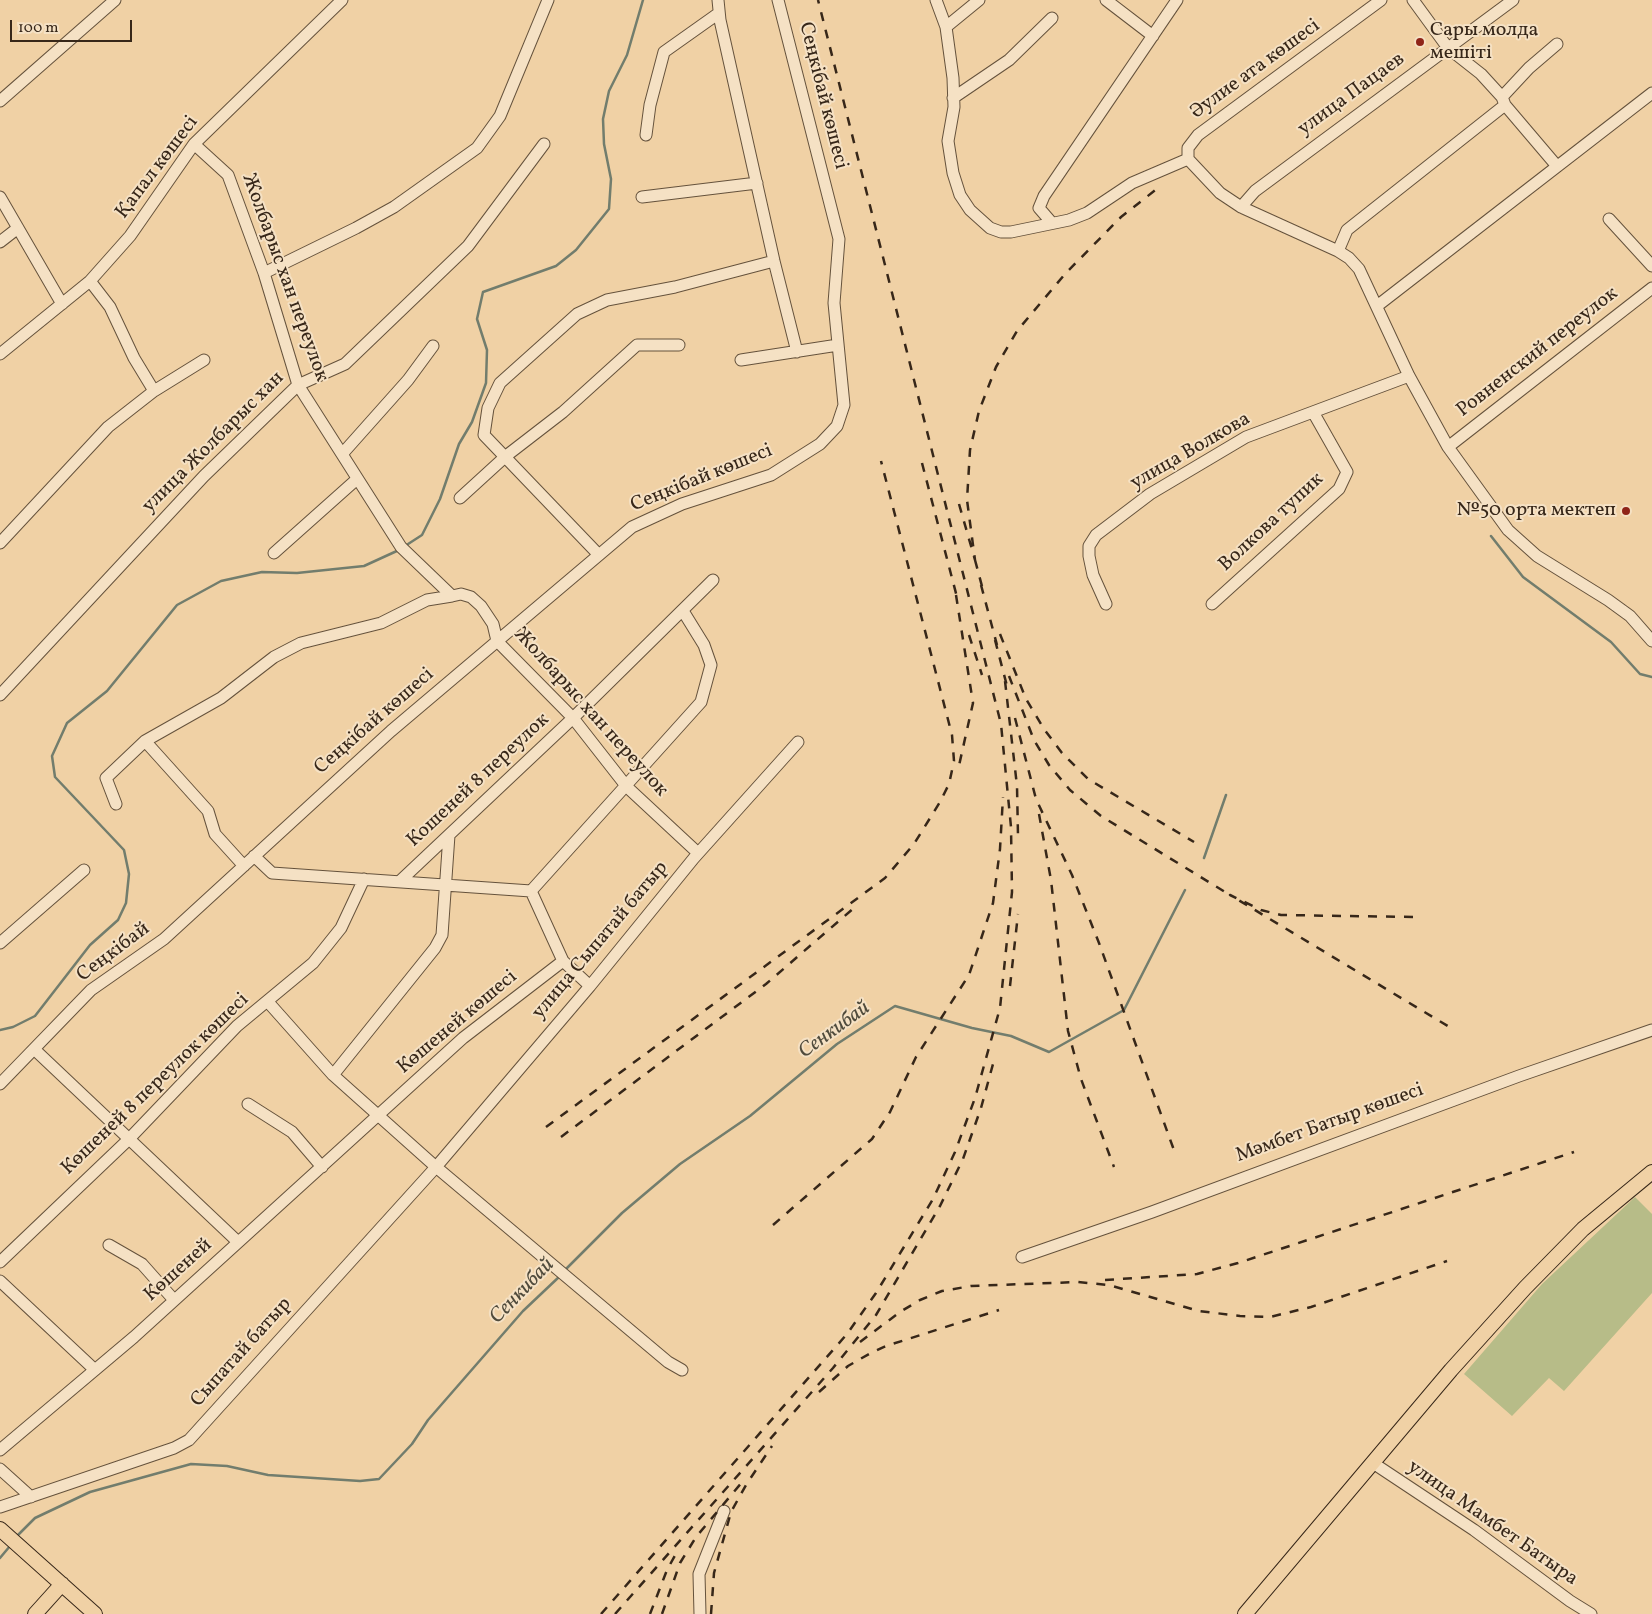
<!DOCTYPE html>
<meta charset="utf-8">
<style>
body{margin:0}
#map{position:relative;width:1652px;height:1614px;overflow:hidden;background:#f0d1a5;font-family:Vollkorn,serif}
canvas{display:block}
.scale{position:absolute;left:10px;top:20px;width:122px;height:22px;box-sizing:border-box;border:2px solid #372719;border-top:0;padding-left:6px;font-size:15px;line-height:18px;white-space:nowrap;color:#372719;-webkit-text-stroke:4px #f5e1c4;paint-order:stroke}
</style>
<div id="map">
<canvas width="1652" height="1614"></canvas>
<div class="scale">100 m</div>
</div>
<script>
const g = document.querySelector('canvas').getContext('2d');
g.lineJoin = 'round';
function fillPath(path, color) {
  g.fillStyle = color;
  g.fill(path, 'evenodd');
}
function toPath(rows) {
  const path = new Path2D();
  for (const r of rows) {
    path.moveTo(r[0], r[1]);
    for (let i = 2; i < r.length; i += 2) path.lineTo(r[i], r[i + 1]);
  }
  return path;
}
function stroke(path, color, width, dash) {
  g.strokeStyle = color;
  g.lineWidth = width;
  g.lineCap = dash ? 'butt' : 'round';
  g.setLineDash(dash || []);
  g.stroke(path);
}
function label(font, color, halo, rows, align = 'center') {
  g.font = font + ' Vollkorn,serif';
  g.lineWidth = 4;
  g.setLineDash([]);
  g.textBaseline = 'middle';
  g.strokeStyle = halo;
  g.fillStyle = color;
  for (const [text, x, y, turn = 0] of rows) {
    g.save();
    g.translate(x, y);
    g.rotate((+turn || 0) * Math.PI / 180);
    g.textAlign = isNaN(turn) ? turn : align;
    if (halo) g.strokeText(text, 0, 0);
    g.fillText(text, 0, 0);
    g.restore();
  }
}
const green = toPath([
 [1635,1197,1652,1214,1652,1293,1564,1391,1549,1378,1512,1416,1464,1374,1542,1284]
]);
const stream = toPath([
 [1491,536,1523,577,1611,642,1640,674,1652,677],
 [405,546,422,535,440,499,459,444,472,422,486,383,487,350,477,319,483,292,556,266,576,250,609,209,611,179,604,144,603,119,609,91,627,55,643,0],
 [1204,858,1226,795],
 [0,1030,13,1027,35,1016,90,945,118,920,126,903,129,874,124,850,55,777,52,756,67,723,107,691,177,605,221,581,262,572,297,573,364,566,399,550],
 [565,1270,622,1213,680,1164,750,1116,837,1044,895,1006,972,1028,1011,1036,1049,1052,1124,1010,1185,890],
 [16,1537,35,1518,90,1492,191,1464,227,1466,268,1475,360,1481,379,1479,412,1444,428,1420,523,1311,560,1276],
 [0,1558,10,1546]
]);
const minor = toPath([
 [718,0,720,20,774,261,797,352],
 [936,0,946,27,953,78,954,107,948,141,953,173,960,195,970,210,990,228,1001,232,1011,232,1069,220,1087,213,1132,183,1188,159,1220,193,1241,207,1338,251,1349,258,1359,269,1409,376,1448,447,1508,530,1537,556,1608,600,1630,616,1652,641],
 [1106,0,1153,36],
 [1413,0,1448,48,1481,74,1502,97,1505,105,1556,165],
 [946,27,979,0],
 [1502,97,1529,68,1557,44],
 [953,98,1009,60,1052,18],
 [0,101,115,0],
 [646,135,650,105,664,52,719,13],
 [194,144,228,175,264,273,298,385,401,547,452,596,461,594,471,597,481,606,493,624,497,641,573,718,627,787,698,853],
 [1188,159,1188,148,1198,135,1381,0],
 [0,197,62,304],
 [642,197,757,183],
 [1241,207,1255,191,1513,0],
 [1609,219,1652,266],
 [1052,223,1039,208,1044,196,1177,0],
 [0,242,18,228],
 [1338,251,1347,230,1505,105],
 [264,273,356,228,394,207,477,148,500,116,548,0],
 [90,281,110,307,134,358,154,391],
 [1377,306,1652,93],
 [0,354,90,281,130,236,194,144,342,0],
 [741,360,838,345],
 [1448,447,1652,288],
 [343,453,408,380,433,346],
 [460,498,506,456,563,412,637,345,679,345],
 [0,543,108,427,154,391,204,360],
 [274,553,357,479],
 [599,555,484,435,488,408,500,383,577,314,607,300,675,287,774,261],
 [1106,604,1093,575,1089,556,1089,546,1096,535,1150,494,1246,437,1409,376],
 [1212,604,1339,489,1347,472,1313,412],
 [0,695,204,476,298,385,345,364,468,246,544,144],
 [145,741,208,811,215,834,244,866],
 [116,804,106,778,145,741,221,698,274,657,301,643,381,623,427,600,452,596],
 [254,856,272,873,531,891],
 [399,882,573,718,713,580],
 [0,943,84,870],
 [590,986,563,961,531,891,701,702,711,665,704,645,683,611],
 [268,1002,333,1075,436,1167,668,1362,682,1370],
 [34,1049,238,1242],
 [333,1075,435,948,442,935,449,835],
 [0,1084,91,990,164,939,391,731,632,527,682,504,771,475,820,444,837,426,844,405,834,303,839,239,778,0],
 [248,1104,292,1132,322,1167],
 [109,1245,142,1264,174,1300],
 [1022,1257,1152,1212,1519,1076,1652,1030],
 [0,1262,128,1140,237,1026,313,963,341,928,364,879],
 [0,1281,95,1370],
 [0,1450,134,1337,463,1038,563,961],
 [1373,1463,1474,1530,1570,1601,1591,1614],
 [0,1469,31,1497],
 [0,1507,174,1448,189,1440,436,1167,590,986,694,858,798,742],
 [700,1614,699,1574,724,1511]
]);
const major = toPath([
 [0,1529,95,1614],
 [35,1614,62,1584],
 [1245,1614,1451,1370,1525,1288,1583,1229,1652,1172]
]);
const rail = toPath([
 [922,463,958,601],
 [959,504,975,560,967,500,970,450,979,411,996,367,1017,331,1065,274,1121,217,1158,188],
 [975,560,983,590],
 [981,585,997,645],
 [956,595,973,703,958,770],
 [1000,634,1026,699,1044,729,1062,753,1088,779,1194,842],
 [969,635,982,675],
 [995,640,1007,686],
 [1009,676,1034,740,1049,765,1070,790,1101,816,1230,895],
 [1005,681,1017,786,1018,836],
 [1015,718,1036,799,1072,875,1099,943,1175,1153],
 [1039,814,1051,880,1068,1031,1081,1079,1114,1167],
 [1413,917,1281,915,1261,910,1230,895,1451,1028],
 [1010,986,1018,914],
 [546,1127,885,878,914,844,940,802,949,784,954,761,952,735,881,461],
 [561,1137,766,984,855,907],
 [773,1225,872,1139,890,1112,916,1057,969,975,993,903,1000,849,1003,797],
 [1105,1280,1197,1274,1238,1263,1574,1152],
 [860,1342,900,1312,920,1300,942,1291,971,1286,1078,1282,1109,1285,1199,1311,1240,1316,1270,1317,1311,1307,1447,1261],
 [819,1392,848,1366,869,1354,886,1346,999,1310],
 [601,1614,847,1334,876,1293,933,1199,955,1152,975,1098,1000,1008,1012,892,1011,827,1001,724,818,0],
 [615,1614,833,1368,876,1315,940,1206,963,1159,981,1108,993,1064],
 [650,1614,667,1570,678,1550],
 [662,1614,680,1563,696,1537,743,1481],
 [711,1614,714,1573,731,1512,746,1485,772,1446]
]);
const markers = [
 [1420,42,5,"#8f2418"],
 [1626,511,5,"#8f2418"]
];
const poiNames = [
 ["Сары молда",1430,31],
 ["мешіті",1430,54],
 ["№50 орта мектеп",1616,511,"right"]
];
const streetNames = [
 ["Әулие ата көшесі",1256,70,-36],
 ["улица Пацаев",1352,95,-36],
 ["Сеңкібай көшесі",822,96,76],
 ["Қапал көшесі",158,168,-53],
 ["Жолбарыс хан переулок",284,278,70],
 ["Ровненский переулок",1538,353,-38],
 ["улица Жолбарыс хан",214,443,-45],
 ["улица Волкова",1191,452,-30],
 ["Сеңкібай көшесі",702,479,-22],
 ["Волкова тупик",1272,523,-43],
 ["Жолбарыс хан переулок",590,713,48],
 ["Сеңкібай көшесі",375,722,-41],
 ["Кошеней 8 переулок",479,781,-43],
 ["улица Сыпатай батыр",601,941,-50],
 ["Сеңкібай",114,953,-37],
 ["Көшеней көшесі",458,1023,-40],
 ["Көшеней 8 переулок көшесі",156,1085,-44],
 ["Мәмбет Батыр көшесі",1330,1124,-20],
 ["Көшеней",179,1271,-42],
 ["Сыпатай батыр",242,1353,-48],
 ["улица Мамбет Батыра",1492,1524,35]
];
const waterNames = [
 ["Сенкибай",835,1031,-36],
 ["Сенкибай",523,1292,-46]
];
fillPath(green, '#b7bc88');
stroke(stream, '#727d6d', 2.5);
stroke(minor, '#65523c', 13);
stroke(major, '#372719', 16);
stroke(minor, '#f5e1c4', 11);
stroke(major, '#f0d1a5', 14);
stroke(rail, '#372719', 2.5, [9, 9]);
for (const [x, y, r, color] of markers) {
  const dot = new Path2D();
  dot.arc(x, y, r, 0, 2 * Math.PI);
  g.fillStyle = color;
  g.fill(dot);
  stroke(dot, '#f5e1c4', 2);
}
label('20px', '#372719', '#f5e1c4', poiNames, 'left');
label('20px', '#372719', '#f5e1c4', streetNames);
label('italic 21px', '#504b3c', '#f5e1c4', waterNames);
</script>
